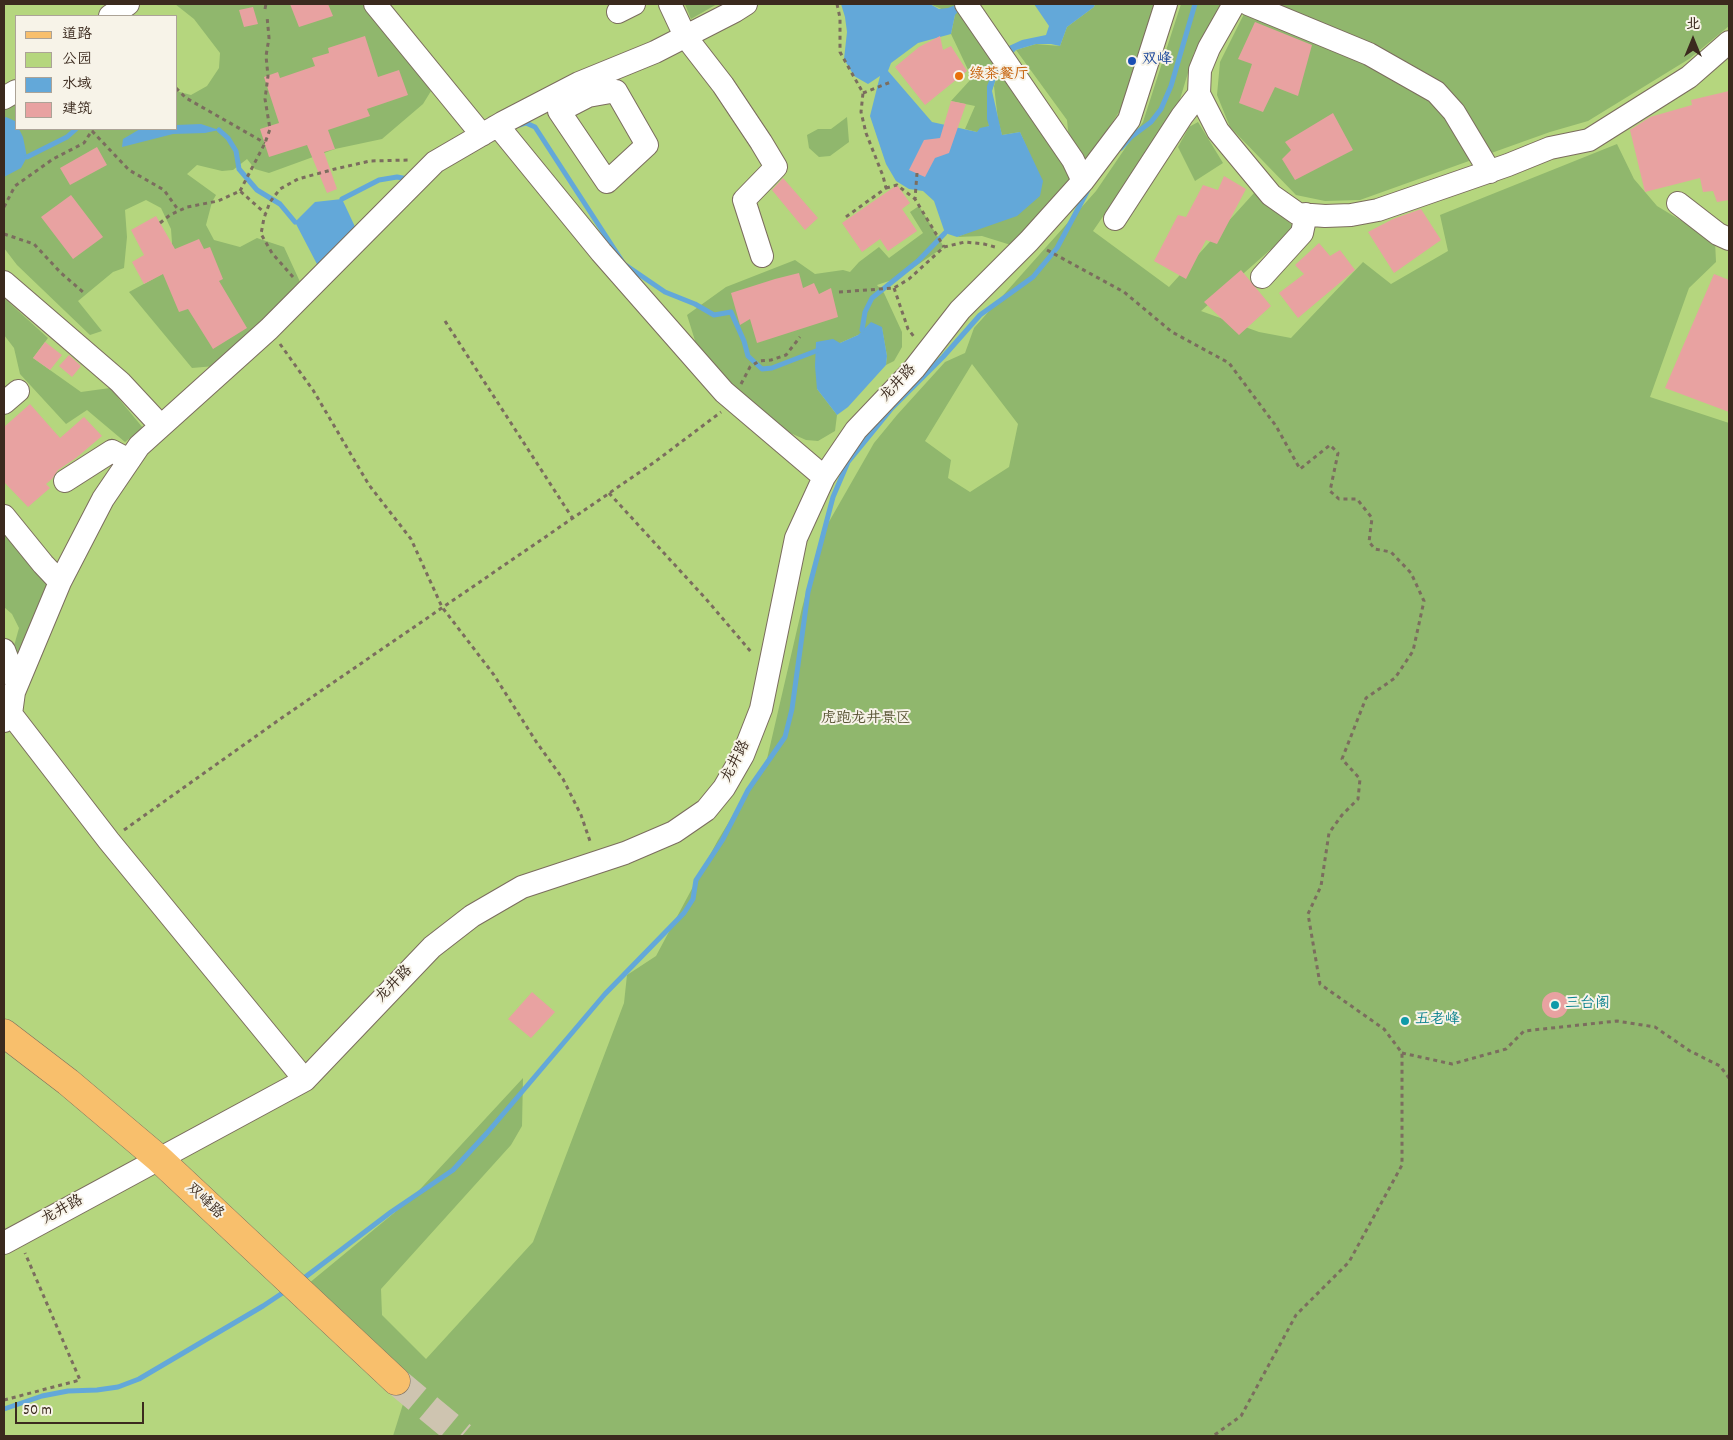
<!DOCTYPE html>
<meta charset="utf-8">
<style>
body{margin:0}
#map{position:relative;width:1733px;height:1440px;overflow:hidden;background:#f3ead5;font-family:Dekko,"LXGW WenKai TC",sans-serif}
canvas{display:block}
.frame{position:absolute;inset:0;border:5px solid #3b2a1e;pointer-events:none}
.legend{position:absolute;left:15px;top:15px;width:162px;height:115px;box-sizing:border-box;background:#f7f3e8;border:1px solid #aca397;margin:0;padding:6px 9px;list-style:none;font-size:15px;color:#3b2a1e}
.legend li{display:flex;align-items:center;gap:10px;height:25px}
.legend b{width:25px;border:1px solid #aca397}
.north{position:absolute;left:1668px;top:15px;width:50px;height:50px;-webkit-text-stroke:4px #f7f3e8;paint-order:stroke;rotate:0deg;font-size:14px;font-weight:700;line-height:20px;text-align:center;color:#3b2a1e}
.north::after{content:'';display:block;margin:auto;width:18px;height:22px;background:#3b2a1e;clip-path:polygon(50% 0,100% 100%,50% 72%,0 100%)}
.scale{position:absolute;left:15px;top:1402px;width:129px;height:22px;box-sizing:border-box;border:2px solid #3b2a1e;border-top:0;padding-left:6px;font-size:15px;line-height:18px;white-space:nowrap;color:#3b2a1e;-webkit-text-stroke:4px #f7f3e8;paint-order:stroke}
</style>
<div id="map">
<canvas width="1733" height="1440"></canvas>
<div class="frame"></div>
<ul class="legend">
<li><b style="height:6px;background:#f8bf6c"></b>道路</li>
<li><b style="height:14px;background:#b5d67e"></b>公园</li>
<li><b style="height:14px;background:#63a8d9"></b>水域</li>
<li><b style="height:14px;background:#e8a2a1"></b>建筑</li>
</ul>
<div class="north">北</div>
<div class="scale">50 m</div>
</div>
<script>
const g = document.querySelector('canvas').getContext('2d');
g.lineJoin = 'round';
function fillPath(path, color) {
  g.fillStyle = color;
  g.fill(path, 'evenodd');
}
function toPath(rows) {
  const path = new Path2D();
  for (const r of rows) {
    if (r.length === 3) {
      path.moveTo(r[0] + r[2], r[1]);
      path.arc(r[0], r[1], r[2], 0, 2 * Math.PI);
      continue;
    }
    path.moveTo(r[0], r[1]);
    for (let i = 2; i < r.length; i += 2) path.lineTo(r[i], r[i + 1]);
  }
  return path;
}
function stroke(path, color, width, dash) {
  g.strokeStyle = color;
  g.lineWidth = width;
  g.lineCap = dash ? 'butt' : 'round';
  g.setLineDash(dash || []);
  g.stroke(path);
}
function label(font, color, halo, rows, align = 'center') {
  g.font = font + ' Dekko,"LXGW WenKai TC",sans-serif';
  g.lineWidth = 4;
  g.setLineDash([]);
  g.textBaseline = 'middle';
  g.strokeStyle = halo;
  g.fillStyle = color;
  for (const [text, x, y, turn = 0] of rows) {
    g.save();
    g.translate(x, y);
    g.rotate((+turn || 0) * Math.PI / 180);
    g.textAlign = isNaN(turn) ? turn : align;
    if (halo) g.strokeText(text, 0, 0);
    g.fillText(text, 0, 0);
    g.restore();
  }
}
const green = toPath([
 [4,4,1729,4,1729,1436,4,1436],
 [16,16,176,16,176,129,16,129]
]);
const forest = toPath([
 [175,4,364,4,431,91,423,104,382,139,335,149,269,173,255,169,247,159,233,170,222,171,197,165,187,174,216,195,212,202,206,225,214,240,240,247,257,238,284,247,301,284,215,366,192,368,129,292,166,272,172,243,171,229,161,208,146,200,125,210,127,237,124,268,113,272,78,301,102,331,90,335,17,265,4,248,4,108,16,101,16,129,176,129,176,91,191,95,207,86,219,68,220,53,194,19],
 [685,4,717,4,691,19],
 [930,4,956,4,1074,174,1070,185,1014,246,982,236,957,237,972,231,1030,155,1020,132,1002,135,998,120,994,86,999,70,987,104,989,126,977,132,965,129,975,106,951,101,972,78,951,34,955,15],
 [1095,4,1156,4,1125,103,1084,165,1069,139,1067,120,1016,50,1036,44,1060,46,1067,27,1094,7],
 [1181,4,1221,4,1194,53,1177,109,1093,231,1169,287,1254,193,1302,233,1270,250,1201,311,1259,332,1291,338,1363,262,1391,284,1448,251,1440,215,1617,144,1634,179,1657,206,1715,241,1716,262,1689,288,1650,397,1729,423,1729,1436,393,1436,403,1404,328,1322,308,1284,411,1199,523,1078,522,1126,511,1145,381,1289,382,1315,426,1359,533,1242,624,1003,627,975,656,956,718,840,767,759,802,608,822,534,874,443,897,415,945,362,965,353,974,328,1096,191,1143,122],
 [972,364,1018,424,1009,467,970,492,948,478,951,460,925,441],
 [1249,4,1729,4,1729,26,1689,59,1588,121,1550,132,1360,200,1325,201,1296,195,1230,127,1217,95,1220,62],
 [847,117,849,142,830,156,819,157,809,148,807,135,818,129,831,129],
 [1198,122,1223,163,1195,181,1178,147,1189,127],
 [919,206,944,247,898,278,877,285,884,293,902,332,902,347,894,361,886,365,887,356,882,328,858,335,840,343,817,389,837,415,835,431,818,441,806,440,779,428,716,373,697,347,687,315,726,287,795,260,815,274,843,270,850,272,859,262,879,247,889,258,923,233,910,212],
 [4,298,48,338,33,358,81,392,110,388,143,428,125,442,87,410,66,424,20,374,14,348,4,335],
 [4,534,51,585,16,667,12,653,19,628,12,614,4,607]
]);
const water = toPath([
 [841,4,930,4,939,9,948,8,958,4,965,4,955,15,951,34,918,43,891,63,888,71,932,122,977,132,980,128,989,126,987,119,987,86,994,69,1009,46,1022,40,1046,35,1049,26,1034,4,1095,4,1094,7,1067,27,1060,46,1051,44,1036,44,1016,50,999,69,992,91,1002,135,1020,132,1043,181,1040,196,1017,216,957,237,945,233,934,201,923,191,909,189,896,181,886,164,870,116,880,76,868,84,854,76,844,59,847,32,845,17],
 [6,117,15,121,16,129,19,129,23,137,27,157,21,168,4,177,4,118],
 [201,124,219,130,205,133,173,134,122,147,123,139,140,129,176,129,176,125],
 [342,199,357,231,319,268,295,222,315,202],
 [871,322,882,327,887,356,886,365,848,407,837,415,817,389,815,366,816,342,833,339,840,343,858,335]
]);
const stream = toPath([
 [520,125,526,123,535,127,624,264,665,292,695,304,714,315,731,312,744,341,748,356,762,369,772,368,816,351],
 [219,130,228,138,236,151,239,169,257,190,280,204,295,222],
 [1121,148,1131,137,1151,122,1161,109,1171,86,1195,4],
 [27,157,67,137,76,129],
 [342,199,379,180,397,177,408,179],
 [862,330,865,312,872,298,918,261,945,233],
 [300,1281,391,1212,453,1170,487,1133,605,994,684,913,693,899,696,880,723,839,748,790,785,737,792,709,808,592,833,497,848,462,892,408,943,357,980,315,1033,277,1057,248,1088,190],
 [4,1409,42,1396,68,1391,97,1390,118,1387,139,1379,263,1306,287,1290]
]);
const building = toPath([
 [290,4,328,4,333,16,299,27],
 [253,7,258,24,244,27,239,10],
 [1255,22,1312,45,1298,96,1275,87,1263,112,1239,103,1252,64,1238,59],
 [365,36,378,77,399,70,408,95,367,109,370,116,328,130,335,149,324,152,337,189,327,193,307,145,269,157,260,129,279,123,264,77,278,72,280,78,315,66,312,58,329,53,328,48],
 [940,36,943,50,951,46,967,71,925,105,895,67,919,47],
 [1729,91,1729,200,1717,202,1713,191,1703,192,1700,178,1645,192,1630,130,1650,117,1692,105,1691,100],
 [951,101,966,104,949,153,935,158,925,177,909,170,924,140,940,138],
 [1333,113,1353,150,1295,180,1282,159,1291,150,1285,142],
 [97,147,107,165,70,185,60,168],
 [1224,176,1246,189,1217,244,1206,240,1186,279,1154,261,1178,215,1186,217,1203,185,1218,190],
 [783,178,818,218,805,230,772,190],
 [897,185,910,203,902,209,917,231,888,251,880,239,862,252,842,223],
 [71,195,103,237,73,259,41,217],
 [1421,209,1441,240,1394,273,1368,232,1393,219],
 [156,216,175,249,199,239,204,249,210,247,223,279,219,281,247,328,213,349,188,309,179,312,163,274,144,284,132,262,144,255,131,230],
 [1319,243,1330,256,1340,250,1355,270,1298,318,1279,293,1304,274,1295,265],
 [1241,270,1271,306,1239,335,1204,302],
 [799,273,803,288,814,283,819,294,831,288,838,317,757,343,750,319,740,325,731,293,775,279],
 [1714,274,1729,280,1729,412,1665,388],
 [45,342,62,355,50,370,33,358],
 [69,355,81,366,72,377,59,366],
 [30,404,60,438,84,417,102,436,76,458,58,470,52,479,46,484,50,488,28,507,4,482,4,427],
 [1555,1005,13],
 [532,992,555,1012,531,1038,508,1019]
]);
const majorTunnel = toPath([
 [396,1381,462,1436]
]);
const path = toPath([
 [837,4,840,18,840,52,863,93,861,112,866,133,883,176,886,188,843,219],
 [265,9,266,4],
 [176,88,186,98,265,143],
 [863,93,891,82],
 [92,131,129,170,164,190,179,211],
 [917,173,915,199,944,247],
 [886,188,897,185,915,199],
 [240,191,265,143,270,129,265,99,268,76,266,56,269,38,267,16],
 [4,207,15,186,53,159,84,143,93,129],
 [160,223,170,215,187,207,218,201,240,191,266,214],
 [4,234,34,244,61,273,83,292],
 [1047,250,1124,292,1172,332,1229,363,1276,426,1300,469,1330,445,1338,453,1330,491,1339,499,1357,499,1372,518,1369,542,1375,549,1391,552,1411,573,1424,601,1413,651,1395,678,1366,698,1342,759,1360,779,1358,799,1342,815,1329,833,1321,886,1308,914,1320,984,1384,1029,1402,1053,1402,1165,1349,1262,1296,1315,1241,1416,1213,1436],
 [293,277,272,253,261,234,264,218,270,202,280,189,298,179,335,169,370,161,410,160],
 [894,288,908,329,915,338],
 [839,292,894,288,909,279,944,247,965,242,984,244,995,247],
 [445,321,573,519],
 [280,344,313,390,369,485,411,539,442,607,494,675,537,743,563,779,581,815,591,844],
 [741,384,750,367,759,361,771,360,786,355,800,337],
 [609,493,706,599,752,653],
 [124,830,283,717,656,461,721,412],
 [1402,1053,1452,1064,1506,1049,1524,1031,1617,1021,1655,1027,1690,1051,1720,1066,1729,1078],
 [4,1400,80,1380,25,1253]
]);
const minor = toPath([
 [375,4,482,135],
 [670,4,685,36,723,85,761,142,776,167,744,200,762,256],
 [966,4,1073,160,1083,181],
 [1234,4,1209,48,1200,70,1199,94,1218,131,1271,195,1298,214,1325,216,1351,215,1378,210,1508,165,1550,148,1589,140,1689,77,1729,42],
 [1248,4,1369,54,1436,92,1454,112,1490,172],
 [618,12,634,4],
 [110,16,128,4],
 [616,91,647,145,607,182,559,111,588,96,616,91],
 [4,98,16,91],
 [495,127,503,132,601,252,724,392,824,477],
 [1678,203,1718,234,1729,239],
 [1115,219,1182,116,1199,94],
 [1262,277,1302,233,1306,214],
 [4,282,120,382,161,426],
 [4,403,18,391],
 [65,481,112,451,129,460],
 [4,516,43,564,60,582],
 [4,650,17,684],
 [4,707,11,714,109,841,305,1080],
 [4,721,11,714,14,692,60,582,103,499,139,446,269,329,435,162,502,123,579,83,655,52,735,11,746,4],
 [4,1243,305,1080,432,947,472,916,522,887,625,853,674,832,706,810,724,788,743,755,761,709,796,538,824,477,856,430,914,369,960,310,1029,241,1083,181,1129,120,1166,4]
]);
const major = toPath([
 [4,1033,68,1082,158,1158,396,1381]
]);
const markers = [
 [1132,61,5,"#1a4fb4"],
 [959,76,5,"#e8710a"],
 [1555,1005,5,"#0f9aa8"],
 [1405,1021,5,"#0f9aa8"]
];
const transitNames = [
 ["双峰",1142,61]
];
const foodNames = [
 ["绿茶餐厅",969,76]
];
const streetNames = [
 ["龙井路",899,384,-47],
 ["龙井路",737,762,-63],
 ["龙井路",395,985,-46],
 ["双峰路",204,1202,43],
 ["龙井路",63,1211,-29]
];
const parkNames = [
 ["虎跑龙井景区",866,720]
];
const cultureNames = [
 ["三台阁",1565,1005],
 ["五老峰",1415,1021]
];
fillPath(green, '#b5d67e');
fillPath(forest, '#90b76d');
fillPath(water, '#63a8d9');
stroke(stream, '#63a8d9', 5);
fillPath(building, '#e8a2a1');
stroke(majorTunnel, '#cec4b0', 28, [28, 14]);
stroke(minor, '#7b6d5e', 24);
stroke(major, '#7b6d5e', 29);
stroke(path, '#7b6d5e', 3, [4, 4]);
stroke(minor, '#fff', 22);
stroke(major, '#f8bf6c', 28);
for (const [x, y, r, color] of markers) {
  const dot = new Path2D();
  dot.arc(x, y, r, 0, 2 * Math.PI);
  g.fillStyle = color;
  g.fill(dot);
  stroke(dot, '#f7f3e8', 2);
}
label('15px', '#164399', '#f7f3e8', transitNames, 'left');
label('15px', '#c56008', '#f7f3e8', foodNames, 'left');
label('15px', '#3b2a1e', '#f7f3e8', streetNames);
label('15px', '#5a5536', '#f7f3e8', parkNames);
label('15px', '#0d838f', '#f7f3e8', cultureNames, 'left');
</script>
